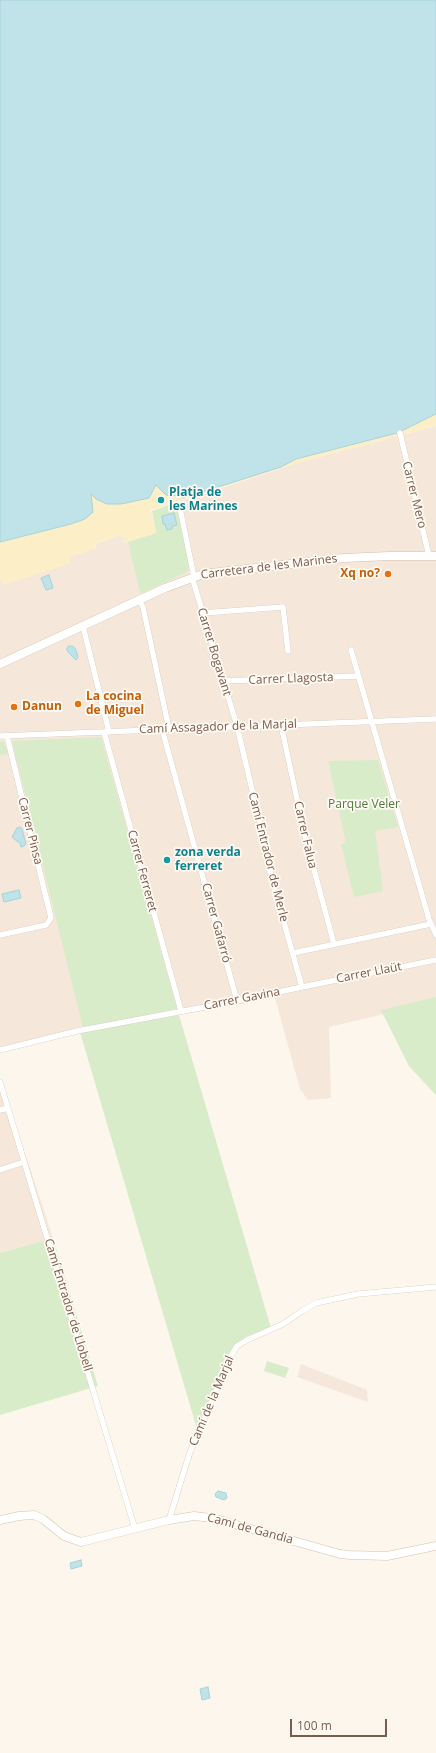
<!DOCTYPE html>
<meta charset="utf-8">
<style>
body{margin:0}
#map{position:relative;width:436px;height:1753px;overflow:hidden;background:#fdf6ec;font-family:"Open Sans",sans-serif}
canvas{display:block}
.scale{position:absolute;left:290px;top:1719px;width:97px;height:18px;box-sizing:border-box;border:2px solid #7a5c4d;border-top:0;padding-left:5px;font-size:12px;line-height:14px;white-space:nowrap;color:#7a5c4d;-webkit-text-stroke:3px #fffaf3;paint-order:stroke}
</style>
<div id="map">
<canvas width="436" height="1753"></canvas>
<div class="scale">100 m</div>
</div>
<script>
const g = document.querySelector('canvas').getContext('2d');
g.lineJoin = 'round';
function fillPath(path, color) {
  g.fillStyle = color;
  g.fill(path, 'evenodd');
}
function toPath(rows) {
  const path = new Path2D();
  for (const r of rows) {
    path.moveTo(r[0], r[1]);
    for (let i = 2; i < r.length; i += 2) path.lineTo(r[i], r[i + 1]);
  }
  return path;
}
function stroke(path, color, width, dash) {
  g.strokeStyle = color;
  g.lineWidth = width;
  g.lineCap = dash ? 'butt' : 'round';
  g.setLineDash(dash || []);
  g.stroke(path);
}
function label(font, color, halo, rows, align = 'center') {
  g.font = font + ' "Open Sans",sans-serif';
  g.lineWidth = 3.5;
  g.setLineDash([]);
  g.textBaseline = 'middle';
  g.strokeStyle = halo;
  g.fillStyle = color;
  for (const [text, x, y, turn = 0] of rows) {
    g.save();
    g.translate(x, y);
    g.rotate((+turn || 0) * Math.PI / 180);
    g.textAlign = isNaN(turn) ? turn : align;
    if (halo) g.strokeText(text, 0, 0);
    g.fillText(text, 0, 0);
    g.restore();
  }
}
const residential = toPath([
 [436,426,436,1095,409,1066,384,1014,329,1027,331,1098,308,1100,300,1089,275,998,179,1015,177,1009,83,1028,0,1049,0,576,70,563,69,557,96,548,96,544,122,534,121,531,125,543,156,533,152,511,297,463],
 [0,1085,29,1165,53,1238,0,1253],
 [301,1364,367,1390,368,1402,297,1377]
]);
const green = toPath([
 [177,502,190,566,187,572,142,593,140,592,128,542,156,533,152,511],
 [101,737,177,1009,83,1028,12,741],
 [0,742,4,742,8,754,0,755],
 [378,760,398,827,375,831,383,891,354,897,341,844,346,843,328,761],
 [436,997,436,1095,409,1066,381,1010],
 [179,1015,271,1328,245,1337,233,1347,197,1429,80,1032],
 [53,1238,98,1386,0,1415,0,1253],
 [267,1361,289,1368,285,1378,264,1371]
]);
const sand = toPath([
 [436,413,436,426,297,463,151,510,156,533,124,543,122,534,95,544,96,548,69,557,71,563,3,585,2,580,0,580,0,542,71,524,85,519,90,493,152,494,156,485,162,492,183,498,281,467,296,459,397,433]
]);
const water = toPath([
 [0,0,436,0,436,414,397,433,296,459,281,467,193,495,183,498,177,495,173,496,166,495,156,485,149,498,121,504,107,504,96,499,91,494,93,512,85,519,71,524,0,542,0,0],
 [174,513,177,525,172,526,172,529,167,530,165,524,163,524,162,516,174,513],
 [49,575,53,588,46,590,41,578,49,575],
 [69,646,73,646,76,650,78,657,76,660,67,651,67,648,69,646],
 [17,828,20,827,22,829,26,844,24,846,21,847,20,843,14,839,12,837,17,828],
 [19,890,21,898,4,902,2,894,19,890],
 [218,1491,226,1493,227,1498,224,1500,216,1497,215,1494,218,1491],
 [81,1560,82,1566,71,1569,70,1563,81,1560],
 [208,1687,210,1698,202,1700,200,1689,208,1687]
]);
const street = toPath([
 [400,433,429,556],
 [179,503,194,577],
 [192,577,237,726,263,836,263,847,302,987],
 [139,600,143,607,169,729],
 [203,613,283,607,288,651],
 [83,626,109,732],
 [351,650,429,919,436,935],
 [223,681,358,676],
 [281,725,305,836,334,944],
 [162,729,237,1001],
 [104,732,181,1011],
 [0,736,436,719],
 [0,935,46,925,51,918,7,736],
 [293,953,431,924],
 [0,1050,77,1031,237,1001,302,987,436,960],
 [0,1082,135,1529],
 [0,1110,8,1108],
 [0,1170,24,1162],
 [169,1520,190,1452,231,1356,237,1346,247,1340,283,1324,302,1311,316,1303,358,1294,436,1287]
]);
const secondary = toPath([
 [0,664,165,588,203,574,344,558,389,556,436,556],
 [0,1520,19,1516,34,1515,43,1519,64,1536,81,1542,169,1520,194,1516,212,1518,340,1554,350,1555,387,1556,436,1546]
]);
const markers = [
 [161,500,4,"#0f9aa8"],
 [388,574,4,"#e8710a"],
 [78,704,4,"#e8710a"],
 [14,707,4,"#e8710a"],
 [167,860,4,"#0f9aa8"]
];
const cultureNames = [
 ["Platja de",169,493],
 ["les Marines",169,507],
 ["zona verda",175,853],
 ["ferreret",175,867]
];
const streetNames = [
 ["Carrer Mero",414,495,76],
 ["Carretera de les Marines",269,567,-7],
 ["Carrer Bogavant",214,652,73],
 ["Carrer Llagosta",291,679,-2],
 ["Camí Assagador de la Marjal",218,727,-2],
 ["Carrer Pinsa",30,831,76],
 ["Carrer Falua",305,835,77],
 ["Camí Entrador de Merle",268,857,76],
 ["Carrer Ferreret",142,871,75],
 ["Carrer Gafarró",216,923,75],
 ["Carrer Llaüt",369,973,-11],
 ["Carrer Gavina",242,999,-11],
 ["Camí Entrador de Llobell",68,1305,73],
 ["Camí de la Marjal",212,1401,-67],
 ["Camí de Gandia",250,1529,15]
];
const foodNames = [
 ["Xq no?",380,574,"right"],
 ["La cocina",86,697],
 ["de Miguel",86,711],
 ["Danun",22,707]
];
const parkNames = [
 ["Parque Veler",364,805]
];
fillPath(residential, '#f5e8da');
fillPath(green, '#d8ecc9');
fillPath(sand, '#fcefc7');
fillPath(water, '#bfe3e8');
stroke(water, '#a5d3da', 1);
stroke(street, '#d1beb0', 6);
stroke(secondary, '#d6c0b0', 9);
stroke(street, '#fff', 5.5);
stroke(secondary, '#fff', 8);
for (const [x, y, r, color] of markers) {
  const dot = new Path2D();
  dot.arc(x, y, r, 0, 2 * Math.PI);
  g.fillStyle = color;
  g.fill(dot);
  stroke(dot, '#fffaf3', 1.5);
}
label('bold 12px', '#0d838f', '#fffaf3', cultureNames, 'left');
label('12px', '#7a5c4d', '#fffaf3', streetNames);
label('bold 12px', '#c56008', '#fffaf3', foodNames, 'left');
label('12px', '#537a41', '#fffaf3', parkNames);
</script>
